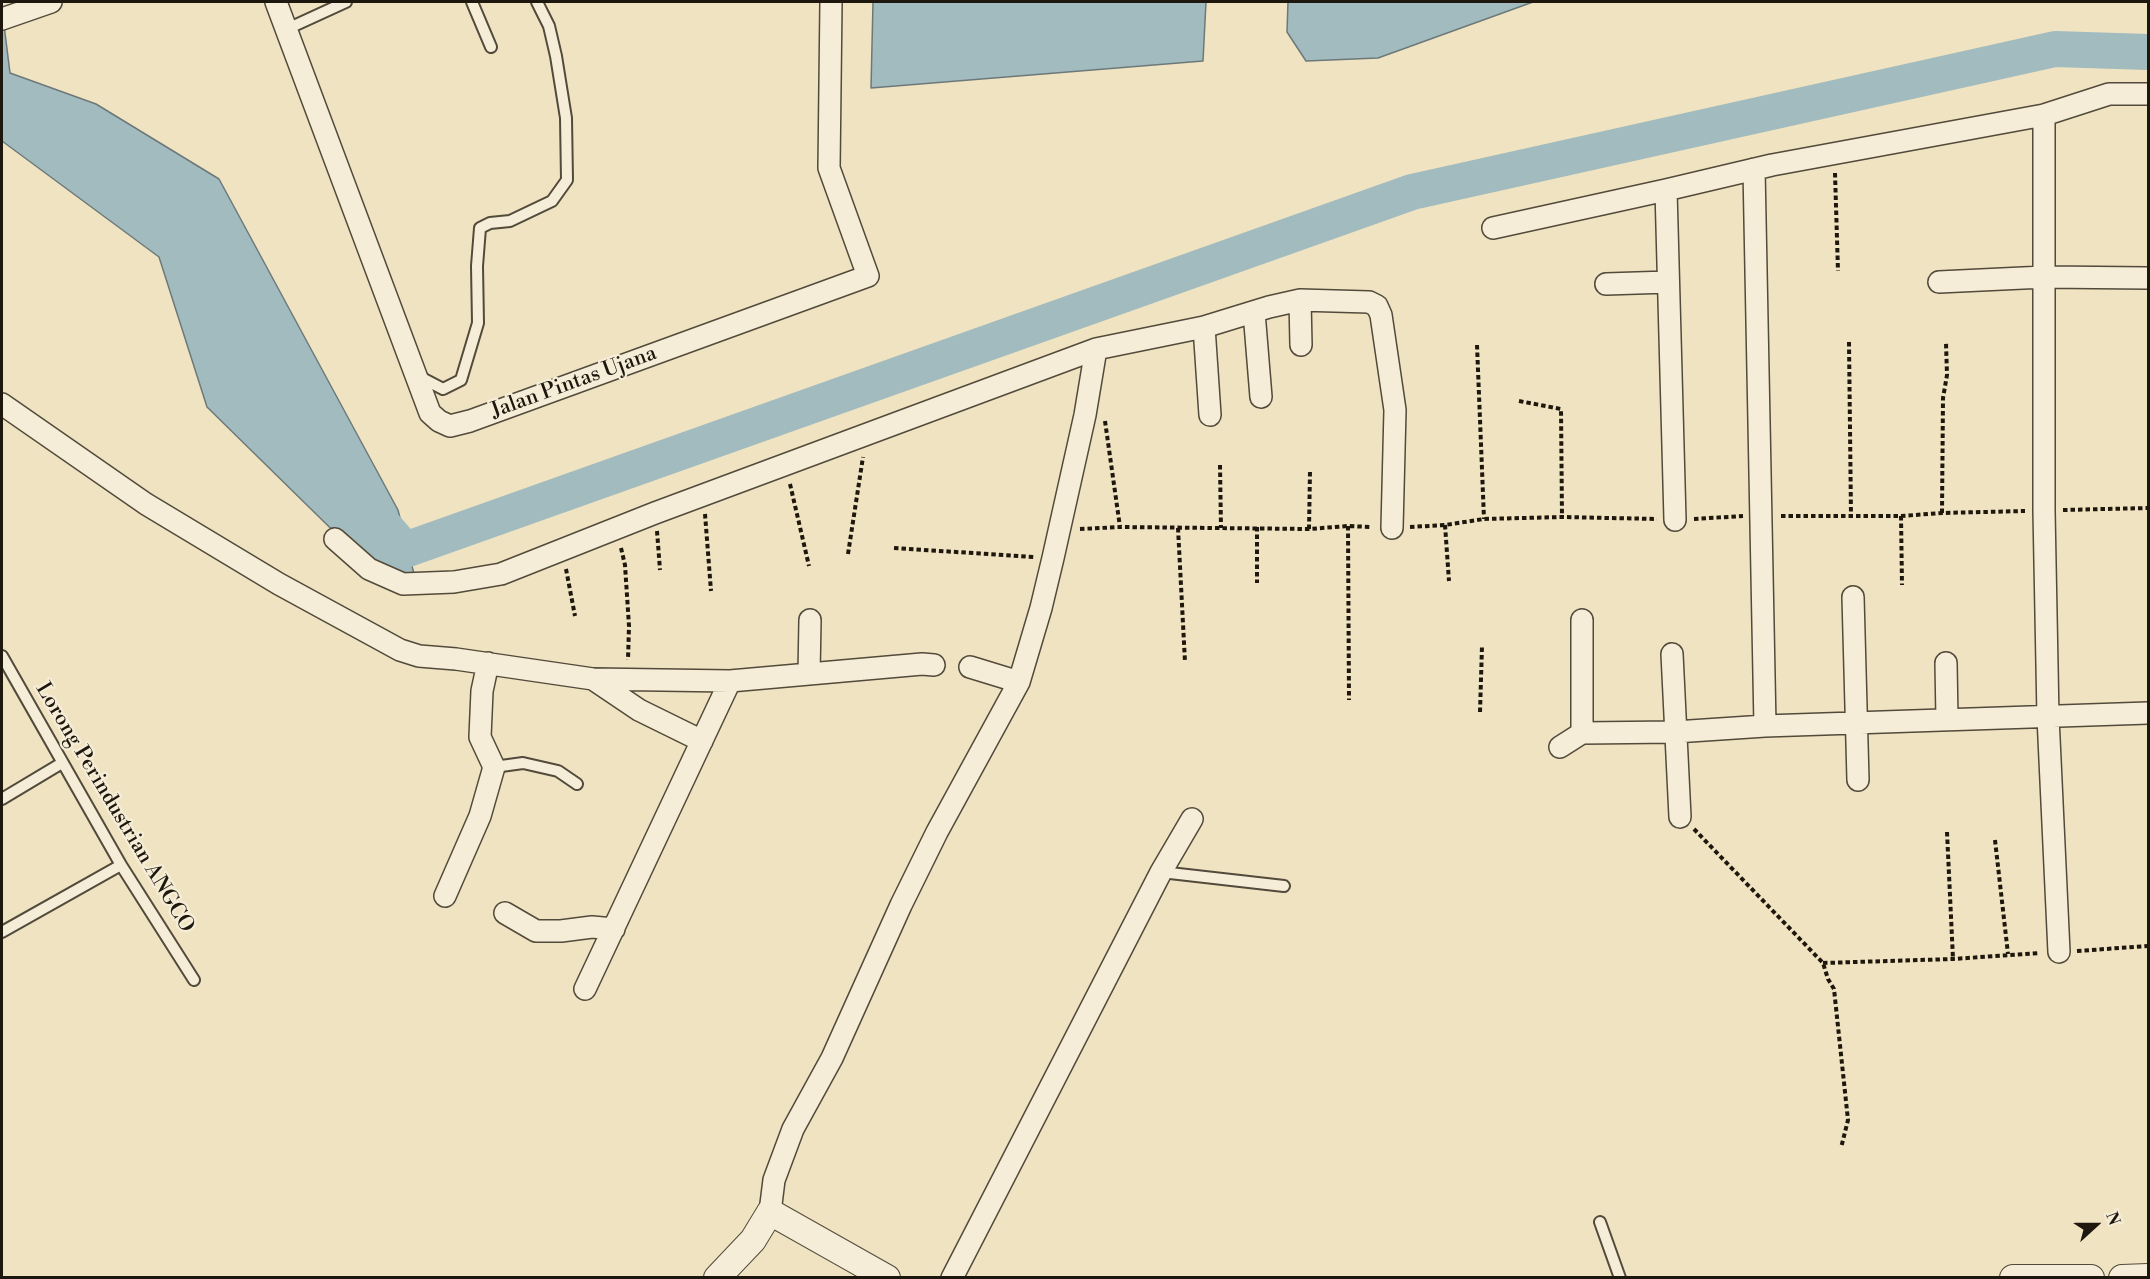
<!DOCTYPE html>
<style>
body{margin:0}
#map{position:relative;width:2150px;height:1279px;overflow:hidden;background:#f0e3c2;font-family:"Libre Bodoni",serif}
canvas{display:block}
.frame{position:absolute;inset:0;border:3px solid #1e170d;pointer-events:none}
.north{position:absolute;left:2066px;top:1195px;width:60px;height:60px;-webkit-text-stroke:4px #f5edd7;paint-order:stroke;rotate:69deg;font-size:16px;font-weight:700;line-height:24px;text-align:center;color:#1e170d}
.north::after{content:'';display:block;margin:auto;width:21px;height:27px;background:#1e170d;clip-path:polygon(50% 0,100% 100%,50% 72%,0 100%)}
</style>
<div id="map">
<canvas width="2150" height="1279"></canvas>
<div class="frame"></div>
<div class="north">N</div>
</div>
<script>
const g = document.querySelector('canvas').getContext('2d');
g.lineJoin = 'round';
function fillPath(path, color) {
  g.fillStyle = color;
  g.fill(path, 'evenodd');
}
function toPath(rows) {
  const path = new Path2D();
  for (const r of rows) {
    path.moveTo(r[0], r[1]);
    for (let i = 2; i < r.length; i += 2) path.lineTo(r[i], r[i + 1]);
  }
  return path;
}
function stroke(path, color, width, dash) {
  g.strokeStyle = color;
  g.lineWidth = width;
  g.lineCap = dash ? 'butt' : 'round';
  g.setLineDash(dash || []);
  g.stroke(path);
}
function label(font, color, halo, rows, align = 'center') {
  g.font = font + ' "Libre Bodoni",serif';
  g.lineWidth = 4.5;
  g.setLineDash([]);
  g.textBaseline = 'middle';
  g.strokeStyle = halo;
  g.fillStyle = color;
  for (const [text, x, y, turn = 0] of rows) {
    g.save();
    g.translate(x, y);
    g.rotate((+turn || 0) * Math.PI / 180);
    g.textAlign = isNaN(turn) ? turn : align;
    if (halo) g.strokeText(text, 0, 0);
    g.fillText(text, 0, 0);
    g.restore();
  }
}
const water = toPath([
 [873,2,1206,2,1203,61,871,88,873,2],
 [1288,2,1533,2,1378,58,1306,61,1287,32,1288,2],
 [2,9,10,73,96,104,219,179,398,510,416,582,368,565,207,407,159,257,2,141,2,9]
]);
const river = toPath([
 [374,514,405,550,1412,192,2055,49,2148,52]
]);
const path = toPath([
 [1835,173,1838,271],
 [1849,342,1851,516],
 [1477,345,1484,519],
 [1519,401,1561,409,1562,517],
 [1105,421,1120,527],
 [1220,465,1221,528],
 [790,484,809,566],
 [2063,510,2148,508],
 [1942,513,1943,398,1947,375,1946,343],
 [705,514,711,591],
 [1781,516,1901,516,1942,513,2025,511],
 [1901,516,1902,585],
 [1694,519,1743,516],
 [1445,525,1449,581],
 [1348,526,1349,700],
 [1257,527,1257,583],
 [1410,527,1445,525,1484,519,1562,517,1657,519],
 [1178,528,1185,662],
 [1080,529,1120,527,1309,529,1348,526,1372,527],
 [1309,529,1310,471],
 [657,531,660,570],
 [621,548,625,565,629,626,628,660],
 [894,548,1034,557],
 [848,554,863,457],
 [566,569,575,616],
 [1480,712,1482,646],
 [1694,829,1823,963,1828,979,1834,989,1848,1120,1841,1148],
 [1947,832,1953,959],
 [1995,840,2008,954],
 [2077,951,2148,946],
 [1823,963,1953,959,2040,953]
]);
const service = toPath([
 [472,2,491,47],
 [287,29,346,2],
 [418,376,443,389,461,380,478,323,477,266,480,228,490,223,510,221,552,201,567,180,566,118,556,56,549,26,537,2],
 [2,656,121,865,194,980],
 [494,767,523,763,558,771,577,784],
 [2,799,62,763],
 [1161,872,1284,886],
 [2,932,121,865],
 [1600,1222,1620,1278]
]);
const minor = toPath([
 [276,2,430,413,439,421,450,426,470,421,868,276,829,168,831,2],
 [2,19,51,2],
 [2044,115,2044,511,2048,717,2059,952],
 [1754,169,1765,726],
 [1666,190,1675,520],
 [1493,228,1666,190,1772,165,2044,115,2109,94,2148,94],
 [1939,282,2044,277,2148,278],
 [1606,284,1668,282],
 [1300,300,1301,345],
 [1254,312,1261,397],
 [1204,327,1210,415],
 [2,404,146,504,279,584,400,650,419,656,456,659,593,679,730,681,922,664,934,665],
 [335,539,369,569,403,584,454,582,501,574,655,513,1096,349],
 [1853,597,1858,780],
 [1582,620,1582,733],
 [1672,654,1680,817],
 [1946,663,1947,719],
 [970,667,1019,682],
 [809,674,810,620],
 [593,679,639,710,702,741],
 [1560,747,1582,733,1675,732,1765,726,2148,713],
 [445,896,480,816,494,767,480,737,482,691,488,663],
 [505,913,536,931,561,931,592,927,614,929],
 [585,989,730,681],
 [770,1212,774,1180,793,1129,832,1058,901,905,937,832,1019,682,1041,608,1053,558,1085,415,1096,349,1204,327,1269,307,1300,300,1369,302,1377,306,1381,315,1395,410,1392,528],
 [952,1278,1161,872,1192,819]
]);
const tertiary = toPath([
 [717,1278,753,1240,770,1212,887,1278],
 [2013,1278,2091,1278],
 [2122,1278,2148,1277]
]);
const streetNames = [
 ["Jalan Pintas Ujana",574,383,-20],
 ["Lorong Perindustrian ANGCO",114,808,59]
];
fillPath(water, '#a1bbbf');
stroke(water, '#6d7978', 1.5);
stroke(river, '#a1bbbf', 36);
stroke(service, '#524a3a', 14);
stroke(minor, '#524a3a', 24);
stroke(tertiary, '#524a3a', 28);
stroke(path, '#1e170d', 4, [4.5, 3]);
stroke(service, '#f5edd7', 10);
stroke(minor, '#f5edd7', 21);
stroke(tertiary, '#f5edd7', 26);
label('21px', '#1e170d', '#f5edd7', streetNames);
</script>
